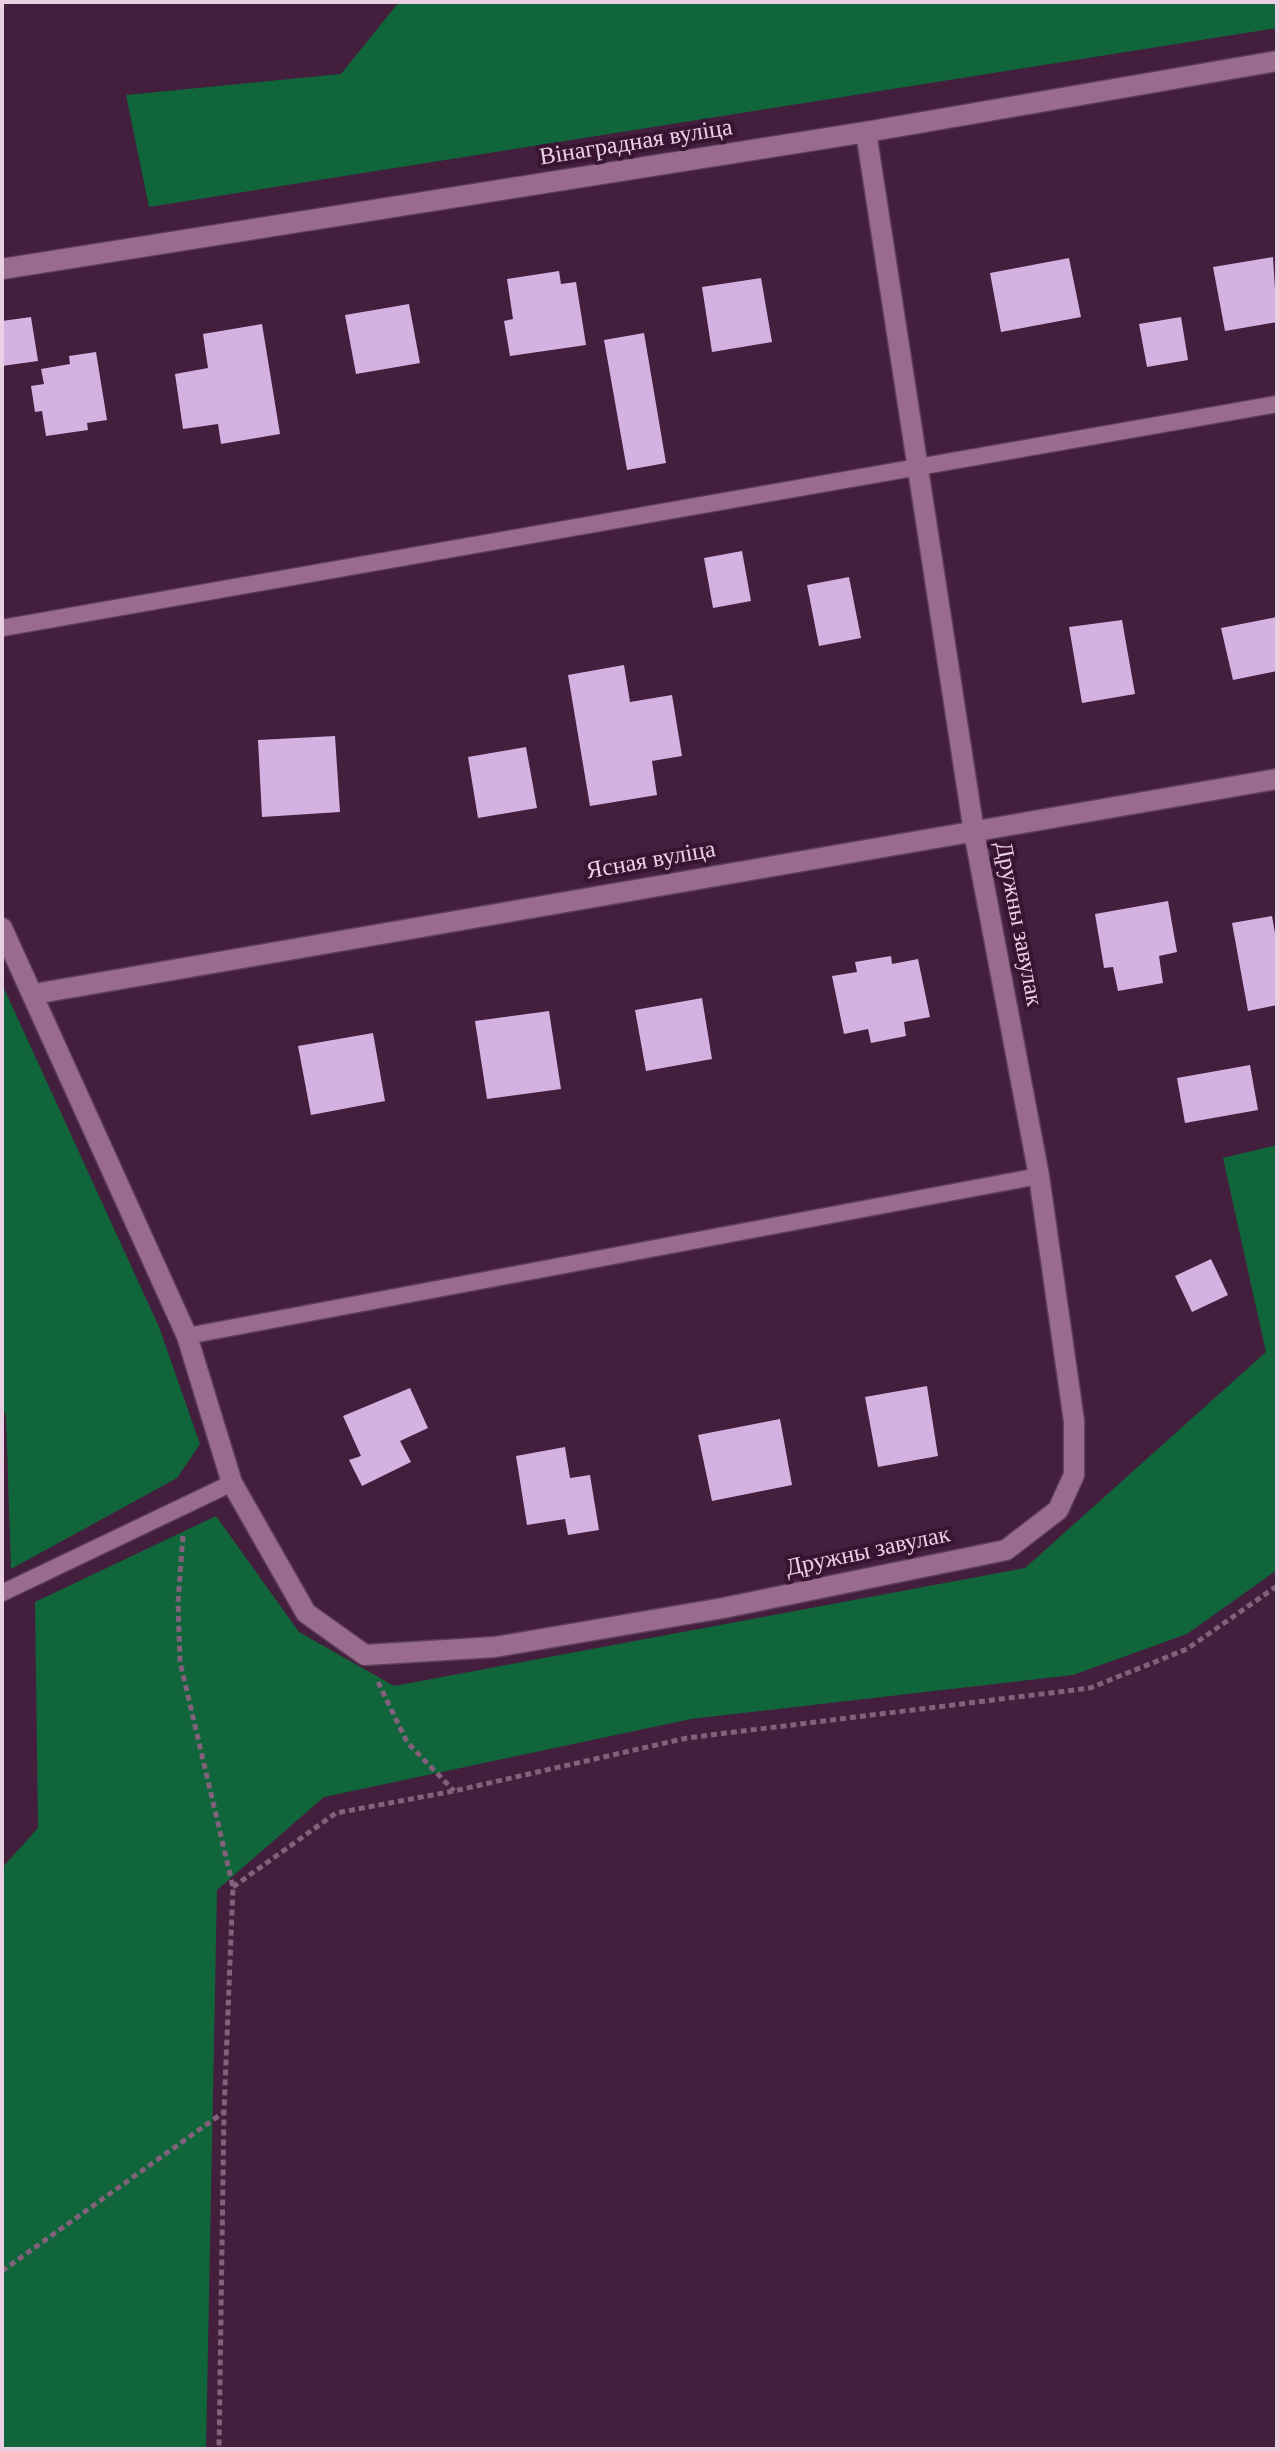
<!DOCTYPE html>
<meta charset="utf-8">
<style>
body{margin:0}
#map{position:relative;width:1279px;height:2451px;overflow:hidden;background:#441e3d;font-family:"Times New Roman",serif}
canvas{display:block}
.frame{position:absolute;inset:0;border:4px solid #ead0e3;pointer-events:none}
</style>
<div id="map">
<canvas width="1279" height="2451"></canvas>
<div class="frame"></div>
</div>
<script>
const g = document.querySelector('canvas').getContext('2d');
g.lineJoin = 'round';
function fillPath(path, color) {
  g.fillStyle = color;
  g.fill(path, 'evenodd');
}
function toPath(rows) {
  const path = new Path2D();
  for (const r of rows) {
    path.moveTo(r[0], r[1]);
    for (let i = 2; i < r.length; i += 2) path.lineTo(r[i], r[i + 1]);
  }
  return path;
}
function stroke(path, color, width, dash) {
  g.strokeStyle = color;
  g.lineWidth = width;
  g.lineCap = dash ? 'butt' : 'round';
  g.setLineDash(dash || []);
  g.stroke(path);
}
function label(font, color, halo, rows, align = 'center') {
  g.font = font + ' "Times New Roman",serif';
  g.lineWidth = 8;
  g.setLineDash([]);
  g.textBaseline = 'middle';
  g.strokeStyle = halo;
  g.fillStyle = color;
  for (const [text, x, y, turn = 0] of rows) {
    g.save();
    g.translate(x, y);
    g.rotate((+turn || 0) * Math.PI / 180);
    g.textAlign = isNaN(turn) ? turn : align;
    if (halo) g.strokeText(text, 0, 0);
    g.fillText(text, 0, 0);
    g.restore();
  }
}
const green = toPath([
 [399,2,1277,2,1277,28,149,207,126,95,341,74],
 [2,984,159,1327,200,1444,177,1478,11,1569,6,1416,2,1407],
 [1277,1145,1277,1570,1187,1634,1073,1675,691,1719,324,1797,217,1890,206,2449,2,2449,2,1868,38,1828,35,1602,216,1516,299,1632,394,1686,1025,1568,1266,1352,1223,1158]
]);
const building = toPath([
 [1273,257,1277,322,1225,331,1213,267],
 [1069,258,1081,317,1001,332,990,273],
 [559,271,561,284,576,282,586,345,510,356,504,321,513,319,507,279],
 [761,278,772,342,712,352,702,287],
 [409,304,420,363,356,374,345,315],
 [31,317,38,361,2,366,2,321],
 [1181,317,1188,360,1147,367,1139,324],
 [262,324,280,434,221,444,218,424,183,429,175,374,208,368,203,334],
 [644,333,666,463,627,470,604,340],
 [96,352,107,420,87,423,88,430,46,436,42,411,35,412,31,386,44,384,41,369,70,364,69,356],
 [742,551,751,601,713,608,704,558],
 [849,577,861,638,819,646,807,585],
 [1277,617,1277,671,1233,680,1221,628],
 [1122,620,1135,694,1082,703,1069,627],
 [624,665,630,702,672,695,682,756,652,761,657,795,590,806,568,675],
 [335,736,340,812,262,817,258,740],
 [526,747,537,808,478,818,468,757],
 [1168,901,1177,952,1159,956,1163,983,1118,991,1113,967,1104,968,1095,914],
 [1272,916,1277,945,1277,1005,1248,1011,1232,923],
 [891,956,892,964,918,959,930,1017,904,1022,906,1036,871,1043,868,1029,844,1034,832,976,857,972,855,962],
 [702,998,712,1059,646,1071,635,1010],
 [549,1011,561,1089,487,1099,475,1021],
 [373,1033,385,1101,311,1115,298,1046],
 [1250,1065,1258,1110,1185,1123,1177,1078],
 [1211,1259,1228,1295,1192,1312,1175,1276],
 [927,1386,938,1456,878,1467,865,1397],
 [410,1388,428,1428,400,1441,411,1462,362,1486,349,1460,361,1456,343,1416],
 [780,1419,792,1485,712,1501,698,1435],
 [565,1447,570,1478,590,1475,599,1530,568,1535,565,1519,527,1525,516,1456]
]);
const path = toPath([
 [183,1536,178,1602,180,1662,233,1887,224,2112,219,2449],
 [378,1682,407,1742,454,1791],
 [233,1887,336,1813,454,1791,687,1738,1090,1688,1187,1649,1277,1586],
 [2,2271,224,2112]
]);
const lane = toPath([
 [2,628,1277,404],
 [187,1336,1039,1176],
 [2,1593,232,1483]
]);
const street = toPath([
 [2,269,866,132,1277,61],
 [2,928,187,1336,232,1483,306,1613,365,1655,495,1647,723,1608,1006,1550,1058,1510,1074,1475,1074,1421,1039,1176,974,832,866,132],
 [34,994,1277,779]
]);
const streetNames = [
 ["Вінаградная вуліца",636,143,-9],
 ["Ясная вуліца",651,861,-10],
 ["Дружны завулак",1018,924,79],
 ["Дружны завулак",868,1552,-12]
];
fillPath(green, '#10653b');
fillPath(building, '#d3b2e2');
stroke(lane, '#5f3e59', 19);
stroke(street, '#5f3e59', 23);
stroke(path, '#82617b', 5, [6, 4]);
stroke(lane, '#996c8e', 16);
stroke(street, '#996c8e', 20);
label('24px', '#ead0e3', '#391332', streetNames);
</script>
